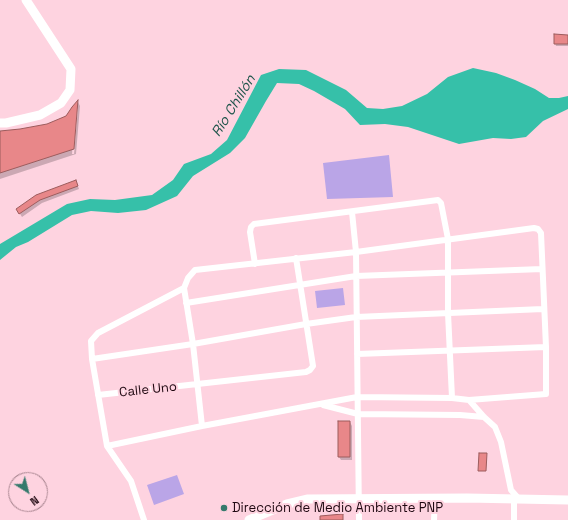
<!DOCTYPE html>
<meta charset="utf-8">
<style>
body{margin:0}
#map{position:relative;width:568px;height:520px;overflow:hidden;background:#fed3e0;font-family:"Space Grotesk",sans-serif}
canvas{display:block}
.north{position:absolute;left:8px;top:472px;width:40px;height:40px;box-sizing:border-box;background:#fed3e0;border:1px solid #a5828d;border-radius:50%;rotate:144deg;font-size:11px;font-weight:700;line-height:16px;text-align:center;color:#1f0811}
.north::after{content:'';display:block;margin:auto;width:14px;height:18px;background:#35796c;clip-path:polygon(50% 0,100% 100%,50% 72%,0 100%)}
</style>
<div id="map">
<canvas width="568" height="520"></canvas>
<div class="north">N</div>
</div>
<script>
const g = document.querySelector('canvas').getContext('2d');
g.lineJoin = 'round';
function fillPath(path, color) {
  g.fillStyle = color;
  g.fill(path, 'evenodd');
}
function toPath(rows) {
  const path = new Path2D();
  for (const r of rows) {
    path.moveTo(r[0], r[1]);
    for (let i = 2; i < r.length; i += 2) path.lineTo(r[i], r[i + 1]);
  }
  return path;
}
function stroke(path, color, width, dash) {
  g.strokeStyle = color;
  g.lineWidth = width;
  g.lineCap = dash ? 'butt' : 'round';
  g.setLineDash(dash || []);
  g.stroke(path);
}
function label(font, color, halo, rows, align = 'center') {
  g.font = font + ' "Space Grotesk",sans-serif';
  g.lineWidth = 4;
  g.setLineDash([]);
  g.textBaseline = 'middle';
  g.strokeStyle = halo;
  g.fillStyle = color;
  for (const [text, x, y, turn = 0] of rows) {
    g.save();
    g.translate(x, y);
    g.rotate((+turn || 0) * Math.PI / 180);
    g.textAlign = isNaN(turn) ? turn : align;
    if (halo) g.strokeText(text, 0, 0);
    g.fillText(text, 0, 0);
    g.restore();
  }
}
const green = toPath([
 [389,155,393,197,327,199,323,163],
 [343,288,345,305,317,308,315,291],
 [177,475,184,494,154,505,147,485]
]);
const water = toPath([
 [473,68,496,73,515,80,535,89,549,98,559,98,568,96,568,109,543,121,526,137,511,139,493,138,459,144,408,127,385,124,360,125,345,109,314,91,299,84,277,83,266,101,245,138,230,153,193,176,177,196,146,210,118,213,91,211,72,215,28,242,16,247,0,260,0,244,67,204,90,199,115,200,152,195,173,180,184,164,211,154,227,140,261,75,279,69,306,70,346,90,367,108,383,109,402,106,427,94,448,77]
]);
const shadow = toPath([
 [568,36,568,46,556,46,555,43],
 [78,102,80,106,76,154,0,179,0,132,20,130,47,125,67,117],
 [78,108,74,154,72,154,76,110],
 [76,181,79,189,42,203,22,217,17,209],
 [350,422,352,426,352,460,341,460,339,457]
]);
const building = toPath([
 [554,34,568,35,568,44,554,44,554,34],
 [78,100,74,149,0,173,0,131,20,129,47,124,66,116,72,107,78,100],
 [76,180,78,186,40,200,19,214,16,209,36,195,76,180],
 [338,421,350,421,350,457,338,457,338,421],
 [479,453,487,453,486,471,478,471,479,453],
 [343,514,343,520,320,520,320,516,343,514]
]);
const street = toPath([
 [352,212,356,252,359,520],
 [255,264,250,232,251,227,254,224,438,200,441,203,448,239,448,313,452,398],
 [186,303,356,276,542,269],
 [357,354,546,347],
 [92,359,193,344,306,324,356,317,543,309],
 [98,395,306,372,310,370,313,366,296,258],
 [323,405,358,414,460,415,484,417],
 [202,426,193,344,184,288,188,278,195,270,356,252,534,228,538,229,541,233,546,347,546,394,469,400],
 [107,446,202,426,357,397,452,398,469,400,484,417,495,427,501,442,511,490,519,499],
 [144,520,131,481,107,446,92,359,91,341,98,333,184,288],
 [434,520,435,498],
 [514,520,514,499]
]);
const secondary = toPath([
 [0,123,6,123,40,115,61,103,70,90,71,69,26,0],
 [249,520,287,504,308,499,467,498,568,500]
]);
const markers = [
 [224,508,4,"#35796c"]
];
const streetNames = [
 ["Calle Uno",148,390,-6]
];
const poiNames = [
 ["Dirección de Medio Ambiente PNP",232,508]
];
const waterNames = [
 ["Río Chillón",234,106,-58]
];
fillPath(green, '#baa5e7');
fillPath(water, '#36c0a9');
fillPath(shadow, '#0003');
fillPath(building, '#e88789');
stroke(building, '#9c5c5d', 1);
stroke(street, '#fff', 6);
stroke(secondary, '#fff', 9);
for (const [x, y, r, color] of markers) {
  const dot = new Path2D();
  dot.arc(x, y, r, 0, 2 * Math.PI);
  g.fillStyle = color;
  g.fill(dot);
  stroke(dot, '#fed3e0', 1.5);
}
label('13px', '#1f0811', '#fed3e0', streetNames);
label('13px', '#1f0811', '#fed3e0', poiNames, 'left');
label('italic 14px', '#1f554b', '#fed3e0', waterNames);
</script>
